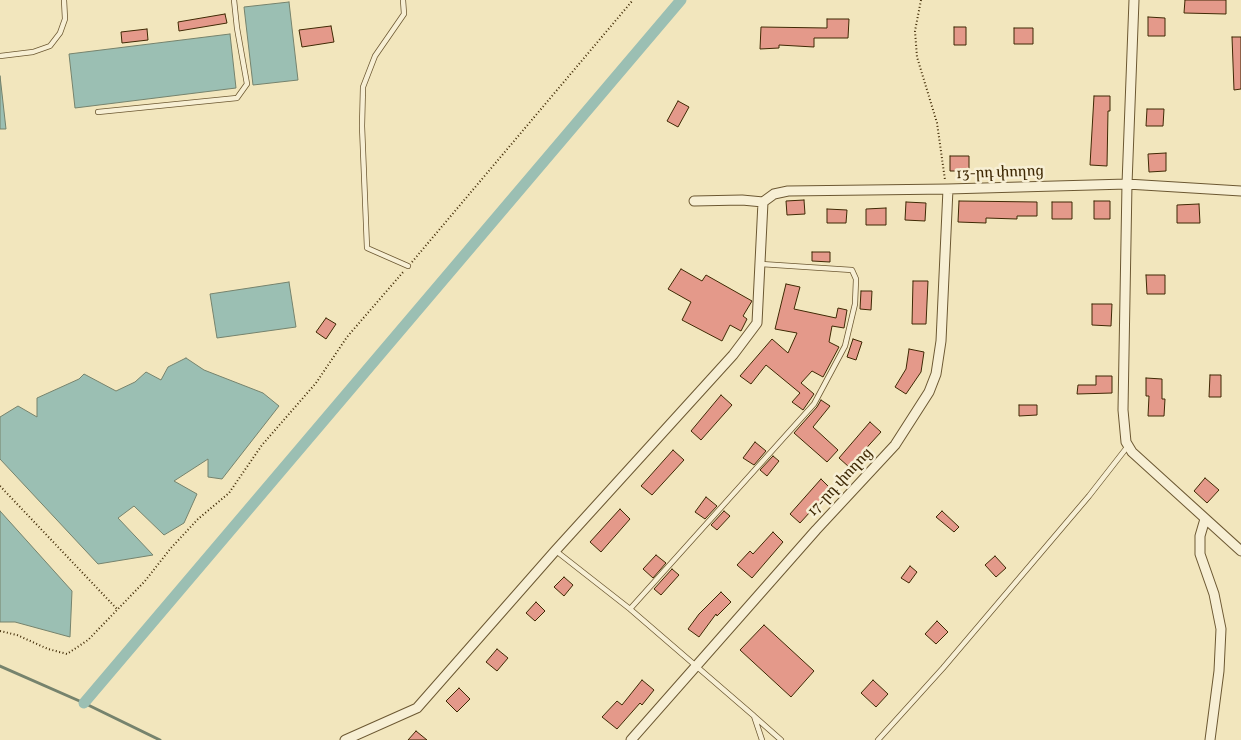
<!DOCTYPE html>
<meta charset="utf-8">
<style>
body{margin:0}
canvas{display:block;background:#f2e6bd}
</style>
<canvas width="1241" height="740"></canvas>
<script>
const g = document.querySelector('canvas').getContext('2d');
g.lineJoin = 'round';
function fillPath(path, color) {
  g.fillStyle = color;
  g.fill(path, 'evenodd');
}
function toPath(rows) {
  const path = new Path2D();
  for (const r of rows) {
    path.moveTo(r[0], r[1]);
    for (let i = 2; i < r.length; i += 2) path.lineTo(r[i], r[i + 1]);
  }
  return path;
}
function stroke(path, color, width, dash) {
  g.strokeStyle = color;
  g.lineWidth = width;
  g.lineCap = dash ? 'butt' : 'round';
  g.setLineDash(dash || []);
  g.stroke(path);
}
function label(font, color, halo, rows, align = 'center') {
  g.font = font + ' Vollkorn,"Noto Serif Armenian",serif';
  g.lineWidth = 5;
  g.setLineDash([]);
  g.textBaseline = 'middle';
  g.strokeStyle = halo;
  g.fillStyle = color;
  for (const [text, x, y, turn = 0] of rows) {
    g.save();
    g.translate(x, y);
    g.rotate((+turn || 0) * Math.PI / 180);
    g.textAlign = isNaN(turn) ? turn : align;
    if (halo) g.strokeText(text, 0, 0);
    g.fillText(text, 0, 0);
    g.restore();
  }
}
const water = toPath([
 [289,2,298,80,253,85,244,7,289,2],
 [230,34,236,88,75,108,69,54,230,34],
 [0,76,6,129,0,129,0,76],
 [289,282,296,327,217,338,210,294,289,282],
 [186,358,204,370,263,393,279,406,222,479,208,477,208,459,174,481,197,494,184,523,164,535,134,506,118,518,153,555,98,564,0,459,0,417,18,406,37,417,37,398,79,379,84,374,116,391,135,382,146,372,161,380,168,367,186,358],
 [0,511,72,591,70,637,15,622,0,622,0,511]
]);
const stream = toPath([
 [0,666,84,703,160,740]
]);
const canal = toPath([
 [84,703,681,0]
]);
const building = toPath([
 [1185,0,1226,0,1226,14,1184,13,1185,0],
 [225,14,227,23,179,31,178,22,225,14],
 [1148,17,1165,18,1165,36,1148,36,1148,17],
 [827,19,849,19,848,38,814,38,814,47,779,45,779,48,760,49,761,27,827,28,827,19],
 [331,26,334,42,302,47,299,30,331,26],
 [954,27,966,27,966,45,954,45,954,27],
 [1014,28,1033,28,1033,44,1014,44,1014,28],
 [147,29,148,40,122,43,121,32,147,29],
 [1232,37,1241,37,1241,89,1234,90,1232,37],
 [1094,96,1110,96,1110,111,1108,111,1107,166,1090,165,1094,96],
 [678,101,689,107,678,127,667,121,678,101],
 [1147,109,1164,109,1163,126,1146,126,1147,109],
 [1166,153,1166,171,1149,172,1148,154,1166,153],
 [950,156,969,156,969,171,950,171,950,156],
 [804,200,805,214,787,215,786,201,804,200],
 [959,201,1037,202,1037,216,1017,216,1017,219,986,218,986,223,958,222,959,201],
 [1094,201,1110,201,1110,219,1094,219,1094,201],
 [906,202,926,203,925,221,905,220,906,202],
 [1052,202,1072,202,1072,219,1052,219,1052,202],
 [1199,204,1200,223,1177,223,1177,205,1199,204],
 [886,208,886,225,866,225,866,209,886,208],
 [827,209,847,210,846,223,827,223,827,209],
 [812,252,830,252,830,262,812,261,812,252],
 [681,269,702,281,706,275,752,301,743,316,747,319,741,331,730,325,722,341,682,320,691,302,668,289,681,269],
 [1146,275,1165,275,1165,294,1147,294,1146,275],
 [913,281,928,281,926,324,912,324,913,281],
 [786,284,800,287,794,309,836,318,838,308,847,310,844,328,832,326,829,342,839,347,823,377,812,371,801,383,814,394,803,410,792,402,800,393,766,365,751,384,740,376,772,339,788,353,797,333,775,329,786,284],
 [861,291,872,291,871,310,860,309,861,291],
 [1092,304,1112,304,1111,326,1092,325,1092,304],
 [326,318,336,324,326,339,316,332,326,318],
 [853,339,862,342,856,360,847,357,853,339],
 [909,349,924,352,921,372,906,394,895,387,906,369,909,349],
 [1210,375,1221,375,1221,397,1209,397,1210,375],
 [1096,376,1112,376,1112,393,1077,394,1078,385,1096,385,1096,376],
 [1146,378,1162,379,1162,399,1165,399,1164,416,1148,416,1149,396,1146,396,1146,378],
 [721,395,732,405,701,440,691,431,721,395],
 [821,400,830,406,813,427,838,450,827,462,794,433,817,407,821,400],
 [1019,405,1037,405,1037,415,1019,416,1019,405],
 [870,422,881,432,849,467,839,458,870,422],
 [755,442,766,451,754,465,743,458,755,442],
 [673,450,684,460,652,495,641,486,673,450],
 [773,456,779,461,767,476,760,470,773,456],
 [1205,478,1219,490,1207,503,1194,491,1205,478],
 [821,479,831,489,800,523,790,514,821,479],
 [706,497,717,506,705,519,695,512,706,497],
 [620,509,630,519,601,552,590,542,620,509],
 [724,511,730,516,717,530,711,525,724,511],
 [942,511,959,527,954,532,936,517,942,511],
 [773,532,783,542,752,578,737,565,750,551,753,554,773,532],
 [656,555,666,563,653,578,643,569,656,555],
 [995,556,1006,568,996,577,985,565,995,556],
 [910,566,917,572,909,583,901,578,910,566],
 [672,569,679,575,661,595,654,589,672,569],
 [564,577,573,585,564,596,554,587,564,577],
 [721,592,731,602,717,616,716,614,699,637,688,629,699,614,721,592],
 [536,602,545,611,535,621,526,613,536,602],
 [937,621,948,632,936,644,925,634,937,621],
 [764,625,814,671,791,697,740,650,764,625],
 [497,649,508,658,497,671,486,662,497,649],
 [642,680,654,690,642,705,640,703,617,729,602,717,617,701,622,705,642,680],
 [873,680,888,694,876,707,861,693,873,680],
 [459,688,470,699,457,712,446,701,459,688],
 [416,731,427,740,408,740,416,731]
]);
const path = toPath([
 [921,0,915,31,917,57,937,123,945,180],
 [412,262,633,0],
 [0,486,117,609],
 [0,631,17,635,48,649,67,654,88,640,145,581,171,548,198,519,229,493,262,445,316,383,347,337,404,271]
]);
const lane = toPath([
 [403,0,404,14,375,56,363,87,362,126,367,248,408,266],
 [0,56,33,52,50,46,60,33,65,19,64,0],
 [98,112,237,98,247,84,237,28,234,0],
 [556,551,630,609,754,716,762,740],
 [630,609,814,404,845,346,855,304,856,279,852,270,761,264],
 [755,717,781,740],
 [878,740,943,668,1089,496,1128,446]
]);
const street = toPath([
 [1134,0,1127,184,1123,410,1126,442,1132,452,1241,551],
 [694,201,742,200,763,202],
 [763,202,774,194,788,191,948,189,1127,184,1241,191],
 [1205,519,1200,536,1200,554,1214,594,1221,629,1219,671,1210,740],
 [345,740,417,708,555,551,733,355,757,323,763,202],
 [631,740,816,530,895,445,929,392,936,374,941,341,948,189]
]);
const streetNames = [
 ["13-րդ փողոց",1000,174,-2],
 ["17-րդ փողոց",841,483,-47]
];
fillPath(water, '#9bbfb3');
stroke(water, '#76836d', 1);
stroke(stream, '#76836d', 3);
stroke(canal, '#9bbfb3', 11);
fillPath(building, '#e4998a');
stroke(building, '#3f2904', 1);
stroke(lane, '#6c5832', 6);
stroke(street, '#6c5832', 11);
stroke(path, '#3f2904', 2, [1, 2.5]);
stroke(lane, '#f7efd4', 4.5);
stroke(street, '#f7efd4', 9);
label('15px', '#3f2904', '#f7efd4', streetNames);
</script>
